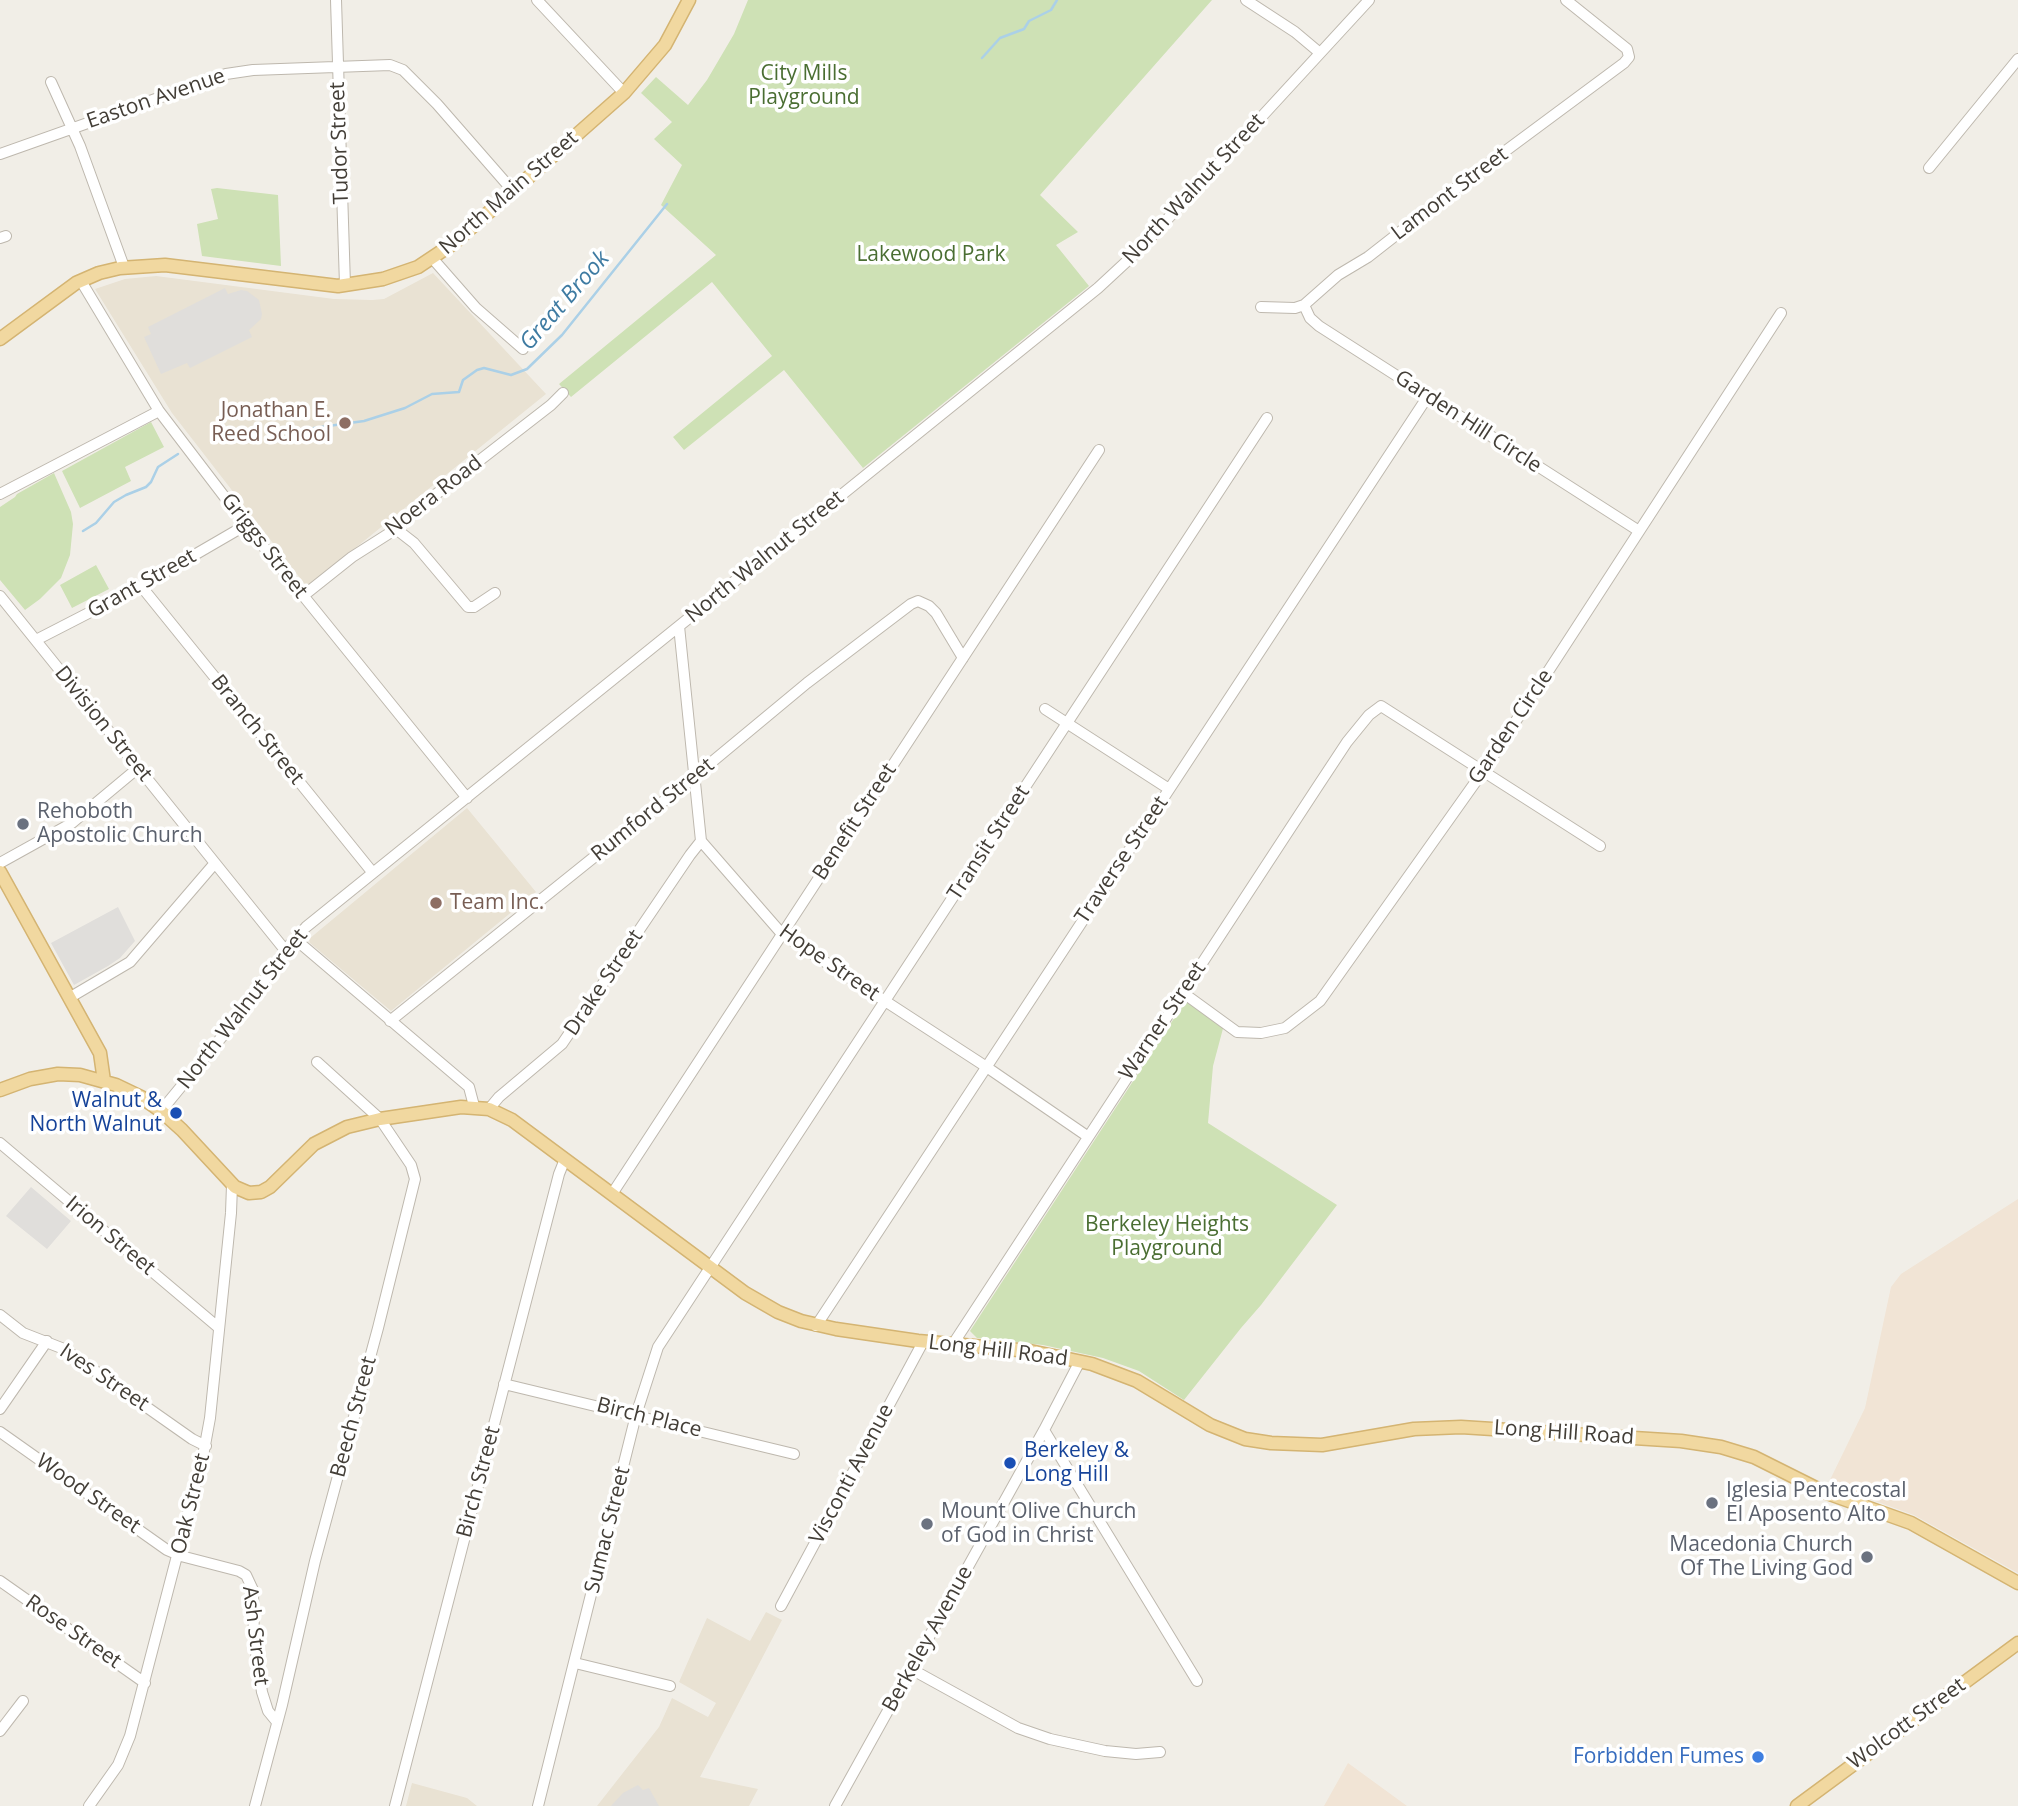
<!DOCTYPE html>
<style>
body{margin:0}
canvas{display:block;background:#f1eee7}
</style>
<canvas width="2018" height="1806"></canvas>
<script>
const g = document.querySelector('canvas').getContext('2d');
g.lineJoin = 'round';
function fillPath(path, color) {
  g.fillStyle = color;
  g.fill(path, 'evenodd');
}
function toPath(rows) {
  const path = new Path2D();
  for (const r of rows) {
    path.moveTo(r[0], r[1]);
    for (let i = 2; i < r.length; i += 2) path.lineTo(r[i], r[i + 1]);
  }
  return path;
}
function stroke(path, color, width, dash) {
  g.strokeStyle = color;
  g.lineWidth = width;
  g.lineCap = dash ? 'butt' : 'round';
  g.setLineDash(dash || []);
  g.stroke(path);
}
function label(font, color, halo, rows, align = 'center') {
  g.font = font + ' "Open Sans",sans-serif';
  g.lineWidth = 7;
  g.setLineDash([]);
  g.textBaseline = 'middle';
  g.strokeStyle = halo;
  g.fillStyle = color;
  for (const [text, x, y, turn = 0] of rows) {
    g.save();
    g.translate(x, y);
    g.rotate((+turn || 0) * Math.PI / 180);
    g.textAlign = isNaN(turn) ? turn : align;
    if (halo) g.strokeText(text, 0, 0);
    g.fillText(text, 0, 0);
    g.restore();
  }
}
const commercial = toPath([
 [2018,1199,2018,1573,1914,1515,1828,1484,1865,1408,1891,1287,1901,1274],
 [1348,1763,1407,1806,1324,1806]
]);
const education = toPath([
 [433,273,546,394,307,587,172,413,95,289,125,279,156,276,334,299,372,300,384,299],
 [467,808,536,892,391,1011,310,943,309,939],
 [766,1612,782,1620,700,1777,758,1789,749,1806,597,1806,659,1727,672,1698,708,1717,716,1703,679,1682,707,1618,750,1641],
 [412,1783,467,1798,477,1806,406,1806]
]);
const green = toPath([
 [748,0,1212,0,1040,195,1078,232,1056,245,1089,286,863,468,784,370,684,450,673,437,772,356,712,282,571,397,559,384,716,255,661,205,682,165,654,139,672,122,641,93,656,77,688,105,707,80,734,34],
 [217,188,278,195,281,266,202,256,197,224,218,219,211,189],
 [151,422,164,447,125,467,131,481,80,508,62,471],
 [54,473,71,512,73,524,70,555,61,578,40,599,25,610,0,580,0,507,15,497,17,494],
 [96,565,109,589,72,608,60,585],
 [1188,997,1225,1021,1213,1066,1208,1123,1337,1205,1261,1305,1241,1328,1184,1400,1139,1371,1103,1358,1043,1345,977,1338,970,1331]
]);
const parking = toPath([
 [225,288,228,294,241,290,247,291,259,300,262,314,261,319,249,330,252,337,190,368,187,363,161,374,144,337,151,334,148,327],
 [118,907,135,941,120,958,108,966,74,985,51,943],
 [31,1187,71,1221,47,1249,6,1216],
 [638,1785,643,1790,649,1788,659,1806,611,1806,623,1793]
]);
const stream = toPath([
 [982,58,1000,38,1024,29,1029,21,1051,10,1057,0],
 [314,428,364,421,405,408,432,394,459,392,463,380,477,370,484,368,511,375,527,369,562,335,667,204],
 [83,531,96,523,114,502,126,495,146,487,151,482,158,467,178,454]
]);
const minor = toPath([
 [336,0,345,285],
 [537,0,624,93],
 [1246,0,1295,32,1320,53],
 [51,82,80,146,124,267],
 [0,154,226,74,253,70,390,65,403,70,437,104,513,191],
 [1929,168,2018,59],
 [0,238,6,236],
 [433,259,476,308,523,349],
 [81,281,159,411,246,525,467,798],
 [1304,305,1310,318,1319,326,1639,531],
 [1261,307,1295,308,1304,305,1338,275,1368,257,1469,178,1624,63,1629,57,1627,49,1566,0],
 [0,494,159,411],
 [396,529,414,543,468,607,474,607,495,593],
 [141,586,373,873],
 [0,596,285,950],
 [303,596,352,557,396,529,426,502,551,405,563,393],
 [679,626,701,841,782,934,985,1066,1087,1136],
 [36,640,141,586,246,525],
 [1045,709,1169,789],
 [0,863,72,823,138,768],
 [295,939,469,1087,474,1106],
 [1182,992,1237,1032,1261,1033,1285,1028,1320,1001,1484,770,1781,313],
 [69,998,130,962,215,863],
 [390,1021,695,776,807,683,911,604,918,601,929,606,936,613,963,658],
 [489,1109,499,1097,562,1044,690,855,701,841],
 [161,1111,248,1005,285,950,306,927,1098,288,1139,250,1369,0],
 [0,1143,219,1328],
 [612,1194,1099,450],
 [0,1315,23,1333,64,1349,192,1439,206,1446],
 [816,1326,1428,396],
 [953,1344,1316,789,1347,742,1369,715,1381,706,1600,846],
 [504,1384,794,1454],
 [0,1409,47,1341],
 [1044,1430,1197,1681],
 [0,1432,167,1550,181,1556,239,1571,246,1575,253,1590,254,1639,262,1692,268,1711,277,1722],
 [0,1581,145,1683],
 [781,1606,923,1342],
 [575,1663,670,1686],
 [911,1669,1018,1728,1050,1739,1105,1751,1136,1754,1160,1752],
 [0,1731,23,1701],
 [89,1806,118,1765,130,1736,203,1456,210,1418,231,1213,232,1185],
 [255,1806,282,1705,315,1561,378,1328,415,1179,411,1165,380,1119,317,1062],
 [395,1806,559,1174,565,1159],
 [538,1806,636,1415,658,1347,1267,418],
 [835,1806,1044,1430,1080,1361]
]);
const major = toPath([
 [0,339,76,283,99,273,120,268,165,265,338,286,383,279,418,267,454,243,624,93,665,45,689,0],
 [0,872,100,1053,104,1081],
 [0,1090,30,1079,58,1074,80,1075,116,1085,141,1097,161,1111,182,1130,235,1187,249,1193,261,1192,270,1187,314,1144,347,1127,380,1119,461,1107,489,1109,512,1120,745,1293,778,1312,801,1321,836,1329,918,1341,1030,1351,1092,1364,1137,1381,1210,1425,1245,1439,1271,1443,1322,1445,1414,1429,1461,1427,1681,1441,1721,1447,1754,1457,1824,1492,1911,1523,2018,1583],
 [1797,1806,2018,1643]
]);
const markers = [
 [345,423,7,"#8d6e63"],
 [23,824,7,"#6b7280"],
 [436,903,7,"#8d6e63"],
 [176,1113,7,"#1a4fb4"],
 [1010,1463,7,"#1a4fb4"],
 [1712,1503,7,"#6b7280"],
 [927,1524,7,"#6b7280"],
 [1867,1557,7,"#6b7280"],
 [1758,1757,7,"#3f7fe0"]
];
const parkNames = [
 ["City Mills",804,74],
 ["Playground",804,98],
 ["Lakewood Park",931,255],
 ["Berkeley Heights",1167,1225],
 ["Playground",1167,1249]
];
const streetNames = [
 ["Easton Avenue",156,99,-19],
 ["Tudor Street",340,143,-92],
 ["North Walnut Street",1194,189,-47],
 ["North Main Street",509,193,-41],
 ["Lamont Street",1450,194,-37],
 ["Garden Hill Circle",1468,422,33],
 ["Noera Road",434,496,-38],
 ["Griggs Street",264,546,52],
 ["North Walnut Street",765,557,-39],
 ["Grant Street",142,584,-29],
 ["Division Street",103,724,51],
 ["Garden Circle",1511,727,-56],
 ["Branch Street",257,730,51],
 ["Rumford Street",653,810,-39],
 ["Benefit Street",855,822,-57],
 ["Transit Street",989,843,-57],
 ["Traverse Street",1122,860,-56],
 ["Hope Street",829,963,35],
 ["Drake Street",604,983,-56],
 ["North Walnut Street",243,1009,-52],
 ["Warner Street",1163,1021,-56],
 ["Irion Street",110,1236,40],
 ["Long Hill Road",998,1351,7],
 ["Ives Street",104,1378,34],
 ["Beech Street",354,1417,-75],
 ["Birch Place",649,1418,14],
 ["Long Hill Road",1564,1433,4],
 ["Visconti Avenue",852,1474,-62],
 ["Birch Street",479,1482,-75],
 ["Wood Street",88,1494,35],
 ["Oak Street",191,1504,-76],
 ["Sumac Street",608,1530,-76],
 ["Rose Street",73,1632,35],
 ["Ash Street",255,1636,83],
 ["Berkeley Avenue",928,1639,-61],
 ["Wolcott Street",1907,1724,-36]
];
const educationNames = [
 ["Jonathan E.",331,411],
 ["Reed School",331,435],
 ["Team Inc.",450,903,"left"]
];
const worshipNames = [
 ["Rehoboth",37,812],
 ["Apostolic Church",37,836],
 ["Iglesia Pentecostal",1726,1491],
 ["El Aposento Alto",1726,1515],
 ["Mount Olive Church",941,1512],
 ["of God in Christ",941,1536],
 ["Macedonia Church",1853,1545,"right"],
 ["Of The Living God",1853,1569,"right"]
];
const transitNames = [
 ["Walnut &",162,1101],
 ["North Walnut",162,1125],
 ["Berkeley &",1024,1451,"left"],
 ["Long Hill",1024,1475,"left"]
];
const shopNames = [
 ["Forbidden Fumes",1744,1757]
];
const waterNames = [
 ["Great Brook",565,301,-49]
];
fillPath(commercial, '#f1e4d5');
fillPath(education, '#e9e2d3');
fillPath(green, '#cee1b5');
fillPath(parking, '#e0dedb');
stroke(stream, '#abd0e7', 2.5);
stroke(minor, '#beb8ae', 12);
stroke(major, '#d4b472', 15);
stroke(minor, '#fff', 10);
stroke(major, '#f1d8a0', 12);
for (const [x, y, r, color] of markers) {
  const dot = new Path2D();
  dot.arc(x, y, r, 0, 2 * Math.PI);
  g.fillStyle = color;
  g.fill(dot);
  stroke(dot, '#fff', 2.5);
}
label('21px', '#4a6e32', '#fff', parkNames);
label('21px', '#433e37', '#fff', streetNames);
label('21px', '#785e54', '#fff', educationNames, 'right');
label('21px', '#5b616d', '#fff', worshipNames, 'left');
label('21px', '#164399', '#fff', transitNames, 'right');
label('21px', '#366cbe', '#fff', shopNames, 'right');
label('italic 23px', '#3e7ba2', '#fff', waterNames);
</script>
